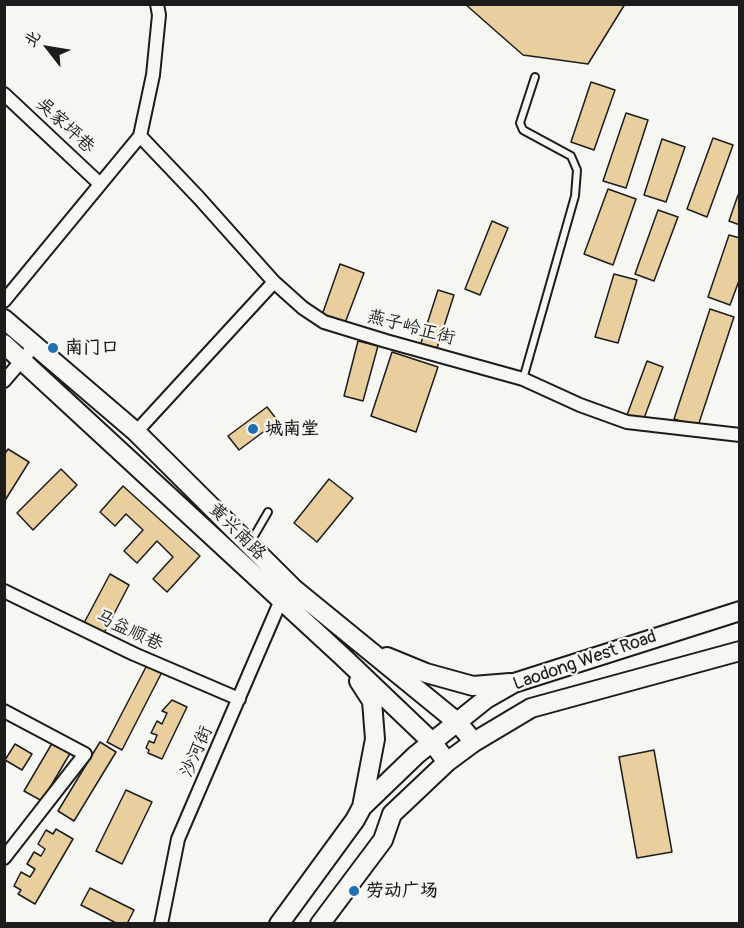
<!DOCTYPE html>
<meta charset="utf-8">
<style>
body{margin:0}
#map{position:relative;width:744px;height:928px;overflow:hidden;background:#f6f6f2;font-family:Pangolin,"LXGW WenKai TC",sans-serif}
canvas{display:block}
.frame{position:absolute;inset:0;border:6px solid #1c1c1c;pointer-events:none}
.north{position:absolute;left:18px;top:18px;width:60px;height:60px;-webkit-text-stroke:4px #f6f6f2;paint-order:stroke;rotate:301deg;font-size:16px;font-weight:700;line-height:24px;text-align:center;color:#1c1c1c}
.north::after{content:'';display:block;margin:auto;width:21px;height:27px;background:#1c1c1c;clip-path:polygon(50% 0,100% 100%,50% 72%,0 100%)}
</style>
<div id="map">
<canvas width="744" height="928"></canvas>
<div class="frame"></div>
<div class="north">北</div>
</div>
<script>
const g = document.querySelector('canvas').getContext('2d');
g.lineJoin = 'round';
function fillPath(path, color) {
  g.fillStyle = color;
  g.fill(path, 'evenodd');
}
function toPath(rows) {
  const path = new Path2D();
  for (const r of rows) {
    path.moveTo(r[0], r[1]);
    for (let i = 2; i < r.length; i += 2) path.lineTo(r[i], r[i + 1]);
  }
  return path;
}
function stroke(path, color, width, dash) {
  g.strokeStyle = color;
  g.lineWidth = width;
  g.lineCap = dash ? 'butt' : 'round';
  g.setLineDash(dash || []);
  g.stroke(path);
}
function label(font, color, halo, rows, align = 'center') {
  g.font = font + ' Pangolin,"LXGW WenKai TC",sans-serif';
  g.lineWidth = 4.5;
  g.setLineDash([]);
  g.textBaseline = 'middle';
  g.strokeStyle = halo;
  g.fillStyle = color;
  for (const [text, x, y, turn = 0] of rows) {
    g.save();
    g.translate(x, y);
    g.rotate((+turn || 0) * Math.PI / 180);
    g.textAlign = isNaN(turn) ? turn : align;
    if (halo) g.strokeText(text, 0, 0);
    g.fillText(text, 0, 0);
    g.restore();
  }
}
const building = toPath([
 [465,4,625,4,588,64,523,55,465,4],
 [591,82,615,90,594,150,571,142,591,82],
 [626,113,648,120,626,188,603,181,626,113],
 [713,138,733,145,707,217,687,209,713,138],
 [662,139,685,147,666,202,644,195,662,139],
 [608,189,636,199,613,265,584,254,608,189],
 [738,195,740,195,740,225,729,221,738,195],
 [658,210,678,217,654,281,635,274,658,210],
 [492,221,508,228,480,295,465,289,492,221],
 [729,235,740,238,740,278,730,305,708,297,729,235],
 [340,264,364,273,345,323,322,315,340,264],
 [614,274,637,280,618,343,595,337,614,274],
 [438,290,454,295,436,351,420,346,438,290],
 [710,309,734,317,698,426,674,419,710,309],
 [358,341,378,346,363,401,344,396,358,341],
 [392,352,438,367,416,432,371,416,392,352],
 [647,361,663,367,643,421,627,415,647,361],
 [267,407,278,421,239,450,228,436,267,407],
 [8,449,29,462,4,502,4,455,8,449],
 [61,469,77,485,33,530,17,513,61,469],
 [329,479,353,498,317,542,294,523,329,479],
 [123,486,200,556,167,592,153,579,173,557,157,541,137,563,124,551,143,530,126,514,115,526,100,512,123,486],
 [110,574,129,585,104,633,84,623,110,574],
 [147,665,162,672,122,750,107,742,147,665],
 [172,700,187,707,162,759,148,753,149,750,146,748,149,741,154,743,157,735,151,733,157,721,162,724,167,713,162,711,172,700],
 [54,740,72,750,42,801,24,791,54,740],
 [100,742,116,752,74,821,58,811,100,742],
 [15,744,32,754,22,770,5,760,15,744],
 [654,750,672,852,637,858,619,757,654,750],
 [126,790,152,802,122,864,96,851,126,790],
 [56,829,73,839,35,904,18,894,21,890,14,886,21,872,30,877,35,869,27,864,34,852,41,856,45,849,38,844,46,830,53,834,56,829],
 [90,888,134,910,127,924,118,924,81,905,90,888]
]);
const service = toPath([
 [523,379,575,196,577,170,571,156,523,130,520,123,535,77],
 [250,543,268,512]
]);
const minor = toPath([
 [4,94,100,184],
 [140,136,199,198,274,282,303,308,324,322,386,341,523,379,580,405,627,422,740,435],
 [4,301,140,136,153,75,159,15,157,4],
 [4,381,35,345],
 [136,432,274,282],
 [4,591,134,654,239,699],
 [4,711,85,754,4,858],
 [161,924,178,839,281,600]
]);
const secondary = toPath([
 [4,319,136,432,294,589,457,722,474,742],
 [4,344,343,657,432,742,447,762],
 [387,657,426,673,473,686,510,683],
 [359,681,372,701,375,739,362,807],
 [279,924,355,820,362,807,416,755,486,699,514,683,740,611],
 [320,924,383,840,392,814,447,762,474,742,531,708,740,651]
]);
const markers = [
 [53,348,6,"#1f6fb2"],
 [253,429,6,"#1f6fb2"],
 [354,891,6,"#1f6fb2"]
];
const streetNames = [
 ["吴家坪巷",65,126,43],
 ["燕子岭正街",411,328,15],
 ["黄兴南路",237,532,45],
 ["马益顺巷",129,631,25],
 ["Laodong West Road",585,661,-19],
 ["沙河街",197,752,-66]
];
const poiNames = [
 ["南门口",65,348],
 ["城南堂",265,429],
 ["劳动广场",366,891]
];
fillPath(building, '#e9cf9e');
stroke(building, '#1c1c1c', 1.5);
stroke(service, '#1c1c1c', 10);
stroke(minor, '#1c1c1c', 16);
stroke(secondary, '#1c1c1c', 22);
stroke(service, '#f6f6f2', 6);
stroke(minor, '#f6f6f2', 12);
stroke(secondary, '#f6f6f2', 18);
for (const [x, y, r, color] of markers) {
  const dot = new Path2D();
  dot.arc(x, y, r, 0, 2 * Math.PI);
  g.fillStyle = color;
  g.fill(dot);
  stroke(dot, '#f6f6f2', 2);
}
label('18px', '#1c1c1c', '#f6f6f2', streetNames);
label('bold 18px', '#1c1c1c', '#f6f6f2', poiNames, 'left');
</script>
